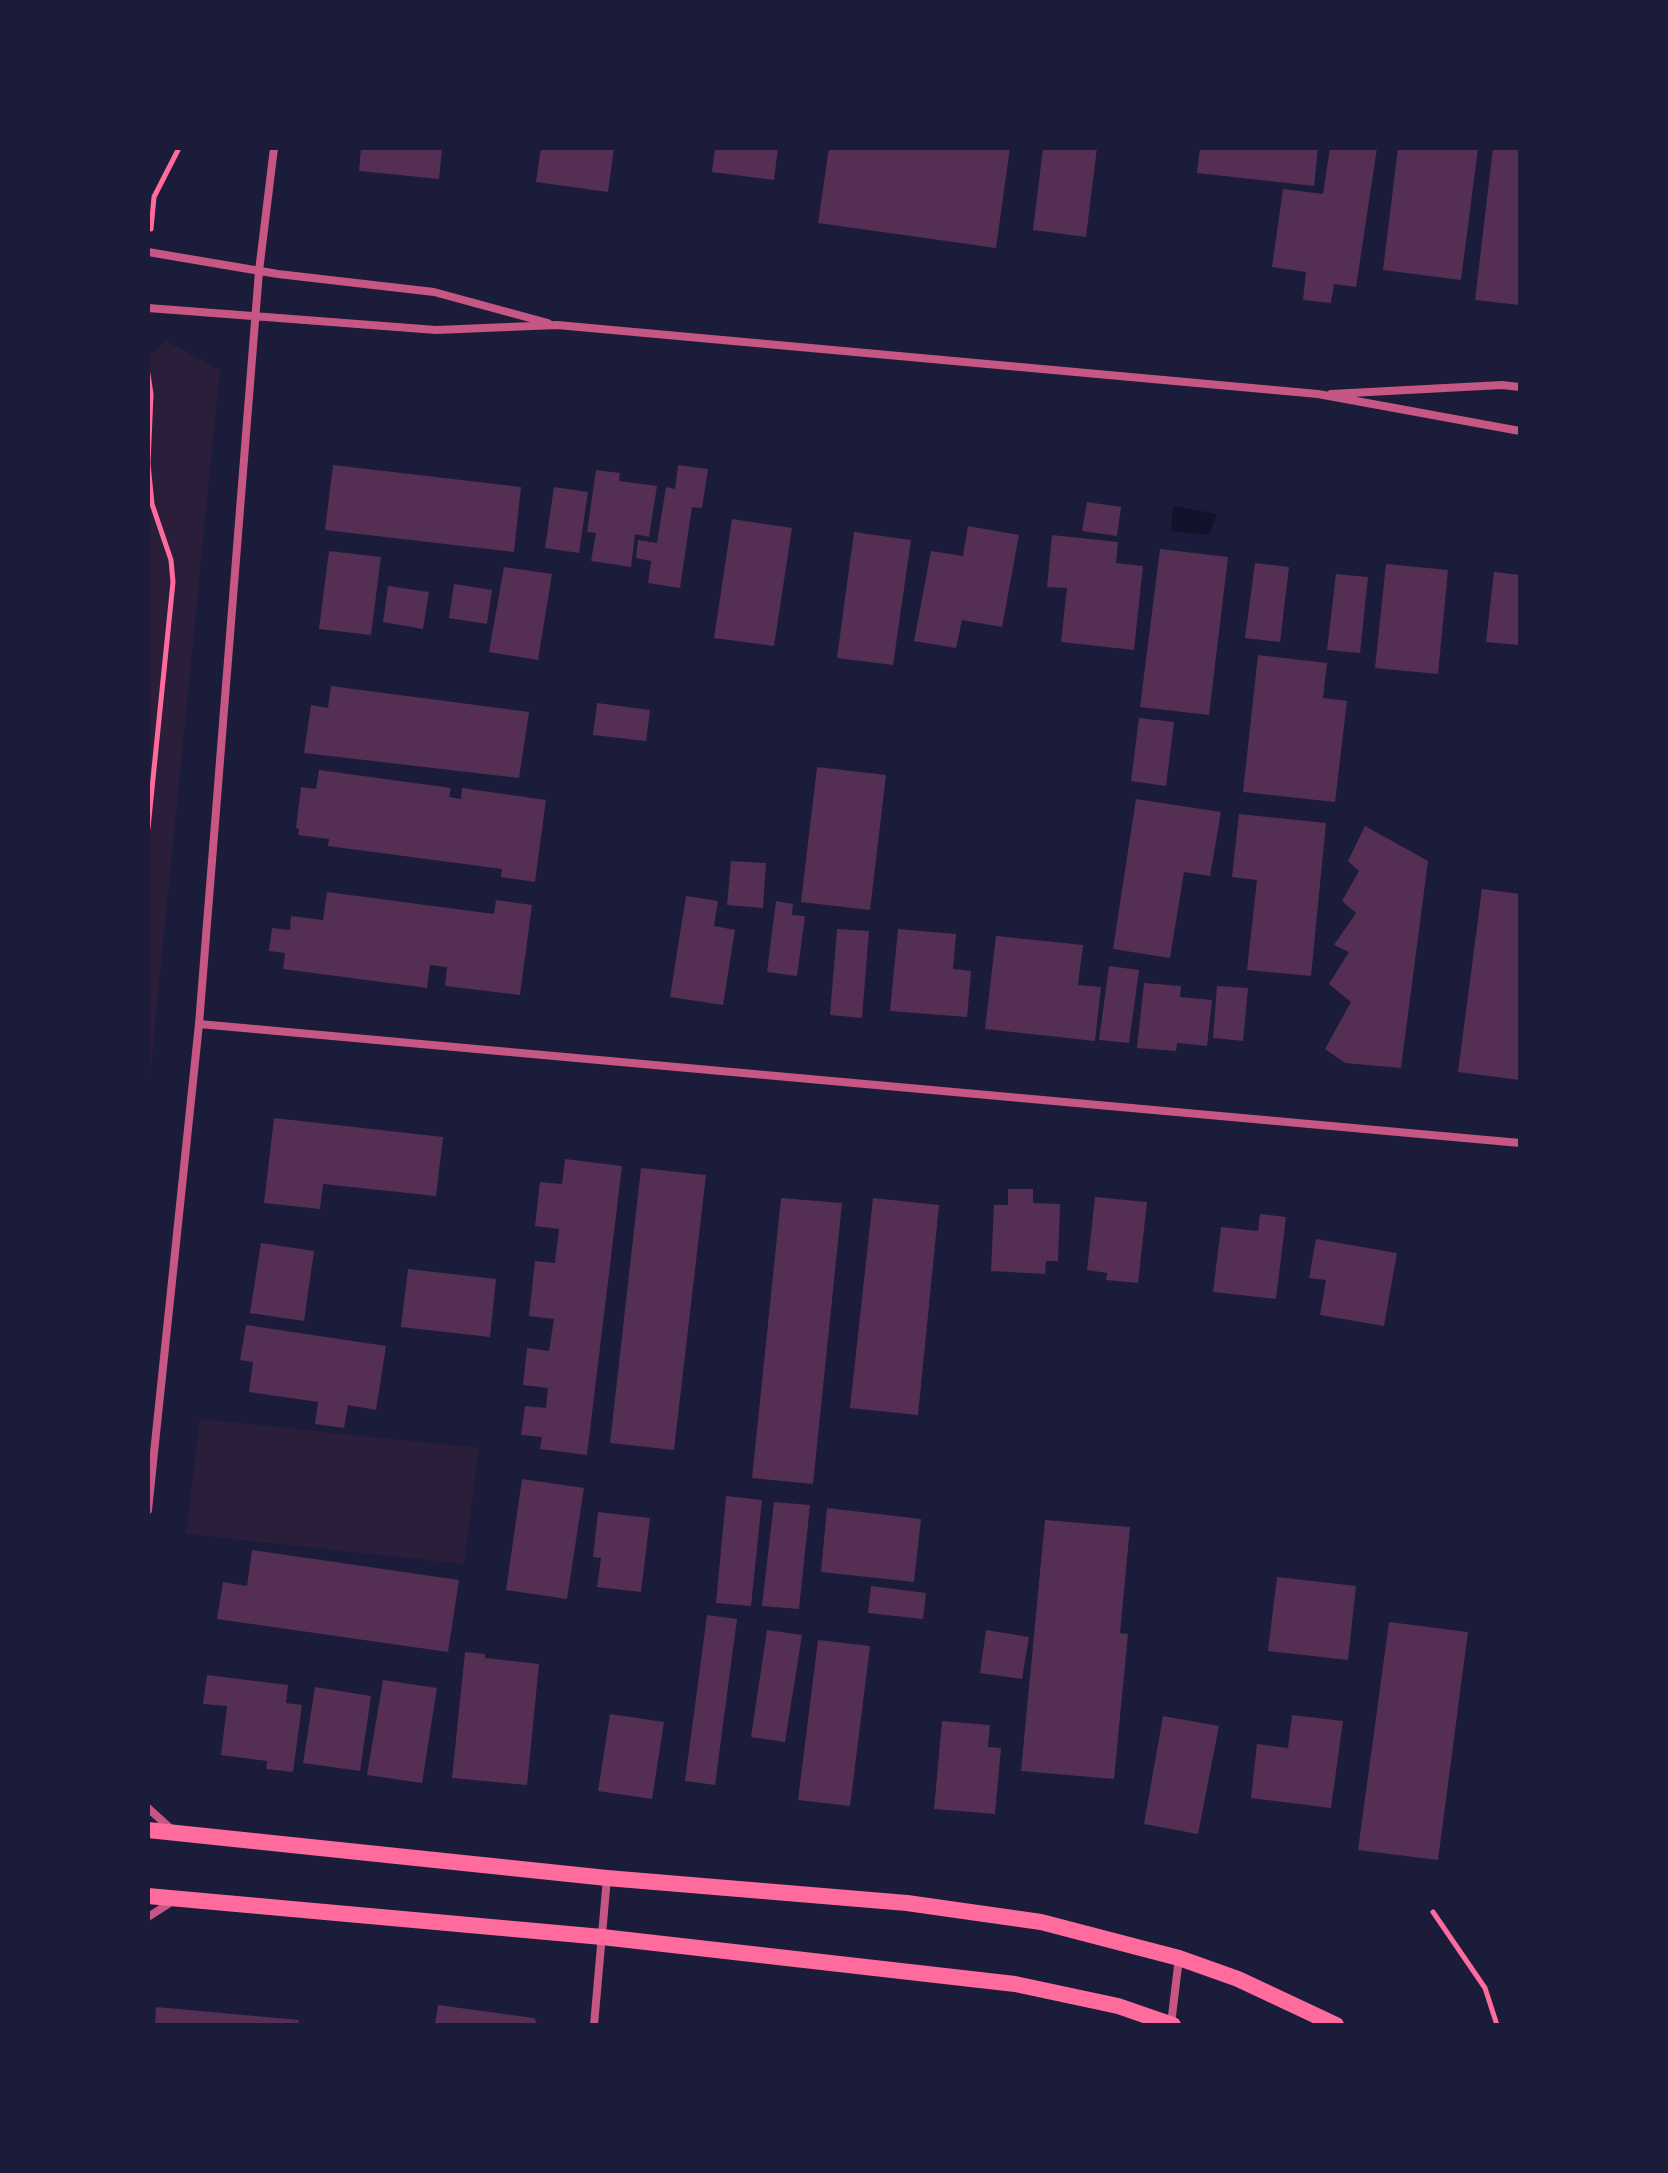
<!DOCTYPE html>
<style>
body{margin:0}
#map{position:relative;width:1668px;height:2173px;overflow:hidden;background:#1b1b3a;font-family:Figtree,sans-serif}
canvas{display:block}
.frame{position:absolute;inset:0;border:150px solid #1b1b3a;pointer-events:none}
</style>
<div id="map">
<canvas width="1668" height="2173"></canvas>
<div class="frame"></div>
</div>
<script>
const g = document.querySelector('canvas').getContext('2d');
g.lineJoin = 'round';
function fillPath(path, color) {
  g.fillStyle = color;
  g.fill(path, 'evenodd');
}
function toPath(rows) {
  const path = new Path2D();
  for (const r of rows) {
    path.moveTo(r[0], r[1]);
    for (let i = 2; i < r.length; i += 2) path.lineTo(r[i], r[i + 1]);
  }
  return path;
}
function stroke(path, color, width, dash) {
  g.strokeStyle = color;
  g.lineWidth = width;
  g.lineCap = dash ? 'butt' : 'round';
  g.setLineDash(dash || []);
  g.stroke(path);
}
const green = toPath([
 [166,341,220,370,148,1096,148,357],
 [200,1419,479,1448,464,1564,186,1534]
]);
const water = toPath([
 [1173,506,1217,514,1209,535,1171,531]
]);
const building = toPath([
 [361,148,442,148,439,179,359,171],
 [541,148,614,148,608,192,536,182],
 [715,148,778,148,774,180,712,172],
 [829,148,1010,148,996,248,818,223],
 [1043,148,1097,148,1086,237,1033,230],
 [1200,148,1318,148,1314,186,1197,173],
 [1330,148,1377,148,1356,287,1334,284,1331,303,1303,300,1306,272,1272,267,1283,189,1323,194],
 [1398,148,1478,148,1461,280,1383,270],
 [1493,148,1520,148,1520,305,1475,300],
 [333,465,521,487,514,552,325,530],
 [678,465,708,469,702,508,692,507,680,588,648,583,651,561,636,558,638,540,657,543,666,487,675,489],
 [596,470,620,473,619,481,657,486,649,537,635,534,631,567,591,561,596,533,587,532],
 [554,487,588,492,579,553,545,548],
 [1087,502,1121,507,1117,536,1082,531],
 [732,519,792,528,774,646,714,638],
 [968,526,1019,535,1002,627,962,620,956,648,914,641,931,551,963,556],
 [854,532,911,540,893,665,837,658],
 [1052,535,1118,542,1116,563,1143,566,1134,650,1061,642,1067,588,1047,587],
 [1160,549,1228,557,1209,715,1140,707],
 [329,551,381,557,371,635,319,629],
 [1255,563,1289,567,1280,642,1245,638],
 [1386,564,1448,570,1438,674,1375,668],
 [504,567,552,574,538,660,489,652],
 [1494,572,1520,575,1520,645,1486,642],
 [1336,574,1368,577,1360,653,1327,650],
 [454,584,492,590,487,624,449,618],
 [388,586,429,592,423,629,383,622],
 [1258,655,1327,663,1323,698,1347,701,1335,802,1243,792],
 [331,686,529,712,519,778,304,753,311,705,328,708],
 [597,703,650,710,646,741,593,735],
 [1139,718,1174,722,1166,786,1131,781],
 [817,767,886,775,870,910,801,902],
 [319,770,451,788,449,797,461,799,462,788,546,800,535,882,501,877,502,869,328,846,329,839,298,835,299,829,296,828,301,787,316,789],
 [1136,799,1221,812,1210,876,1184,872,1170,958,1113,949],
 [1239,814,1326,823,1311,976,1247,970,1257,880,1232,877],
 [1365,826,1428,861,1401,1068,1345,1063,1325,1049,1351,1002,1329,984,1349,952,1334,945,1356,913,1342,901,1359,871,1348,861],
 [731,861,766,863,763,908,727,905],
 [1482,889,1520,894,1520,1080,1458,1072],
 [327,892,494,914,496,900,532,905,520,995,445,986,447,967,430,965,427,988,283,969,285,953,269,951,272,928,290,930,291,916,323,920],
 [686,896,718,901,714,926,735,930,723,1005,670,997],
 [776,901,793,904,792,915,805,916,797,976,767,972],
 [837,929,869,931,862,1018,830,1015],
 [898,929,956,934,953,969,971,971,967,1017,890,1011],
 [996,936,1083,945,1078,985,1101,987,1095,1041,985,1029],
 [1109,966,1139,970,1129,1043,1099,1040],
 [1144,983,1181,986,1180,997,1212,1000,1207,1046,1177,1043,1176,1051,1137,1048],
 [1217,986,1248,988,1243,1041,1213,1038],
 [274,1118,443,1137,436,1196,323,1184,320,1209,264,1203],
 [565,1159,622,1166,587,1455,540,1449,542,1437,521,1435,525,1406,546,1408,548,1388,523,1385,527,1348,549,1351,554,1319,529,1316,535,1261,555,1263,559,1229,535,1226,540,1182,562,1184],
 [641,1168,706,1175,674,1450,610,1443],
 [1008,1189,1033,1189,1033,1203,1060,1204,1058,1261,1046,1261,1045,1274,991,1271,994,1205,1008,1205],
 [1095,1197,1147,1202,1138,1283,1106,1280,1107,1273,1087,1270],
 [781,1198,842,1203,813,1484,752,1478],
 [873,1198,939,1205,918,1415,850,1408],
 [1260,1214,1286,1217,1276,1299,1213,1292,1221,1227,1258,1231],
 [1316,1239,1397,1253,1384,1326,1320,1315,1326,1280,1309,1278],
 [261,1243,314,1251,304,1321,250,1313],
 [408,1269,496,1279,490,1337,401,1327],
 [246,1325,386,1346,376,1410,348,1405,344,1428,315,1424,318,1402,249,1392,253,1362,240,1360],
 [522,1479,584,1488,567,1599,506,1590],
 [726,1496,762,1500,751,1606,716,1603],
 [774,1502,810,1505,799,1609,762,1606],
 [827,1508,921,1519,914,1582,821,1572],
 [598,1512,650,1518,641,1592,597,1587,601,1558,593,1557],
 [1045,1520,1130,1527,1120,1633,1128,1634,1114,1779,1021,1771],
 [252,1550,459,1580,448,1652,217,1619,223,1582,247,1586],
 [1277,1577,1356,1586,1348,1660,1268,1651],
 [871,1586,926,1593,923,1619,868,1613],
 [707,1615,737,1619,715,1785,685,1781],
 [1389,1622,1468,1632,1438,1860,1358,1850],
 [767,1630,802,1635,785,1742,751,1737],
 [986,1630,1029,1637,1022,1679,980,1673],
 [818,1640,870,1646,850,1806,798,1800],
 [465,1652,485,1654,485,1658,539,1664,527,1785,452,1778],
 [207,1675,288,1685,286,1703,302,1705,293,1772,266,1769,267,1761,221,1755,227,1706,203,1704],
 [383,1680,437,1688,422,1783,367,1775],
 [315,1687,371,1696,360,1771,303,1763],
 [610,1714,664,1722,652,1799,598,1791],
 [1292,1715,1343,1721,1331,1808,1251,1798,1257,1744,1288,1748],
 [1163,1716,1219,1726,1198,1834,1144,1824],
 [942,1721,990,1725,988,1747,1001,1748,995,1814,934,1809],
 [438,2005,534,2018,538,2025,435,2025],
 [156,2007,299,2020,298,2025,155,2025]
]);
const path = toPath([
 [151,229,154,197,179,148],
 [148,374,151,394,148,464,152,504,171,560,173,582,148,828],
 [1433,1912,1485,1988,1497,2025]
]);
const minor = toPath([
 [148,252,278,274,434,292,548,323],
 [148,308,436,330,557,325,1318,394,1520,431],
 [1331,394,1502,385,1520,387],
 [199,1024,1520,1143],
 [148,1510,199,1024,259,271,274,148],
 [148,1808,171,1829],
 [148,1917,173,1901],
 [1171,2024,1179,1958],
 [594,2025,607,1878]
]);
const secondary = toPath([
 [148,1830,607,1878,907,1903,1041,1922,1179,1958,1238,1979,1336,2025],
 [148,1896,602,1937,1015,1984,1118,2006,1173,2025]
]);
fillPath(green, '#2a1e3b');
fillPath(water, '#12122b');
fillPath(building, '#542f53');
stroke(path, '#ff6b9d', 5);
stroke(minor, '#c65784', 8);
stroke(secondary, '#ff6b9d', 16);
</script>
